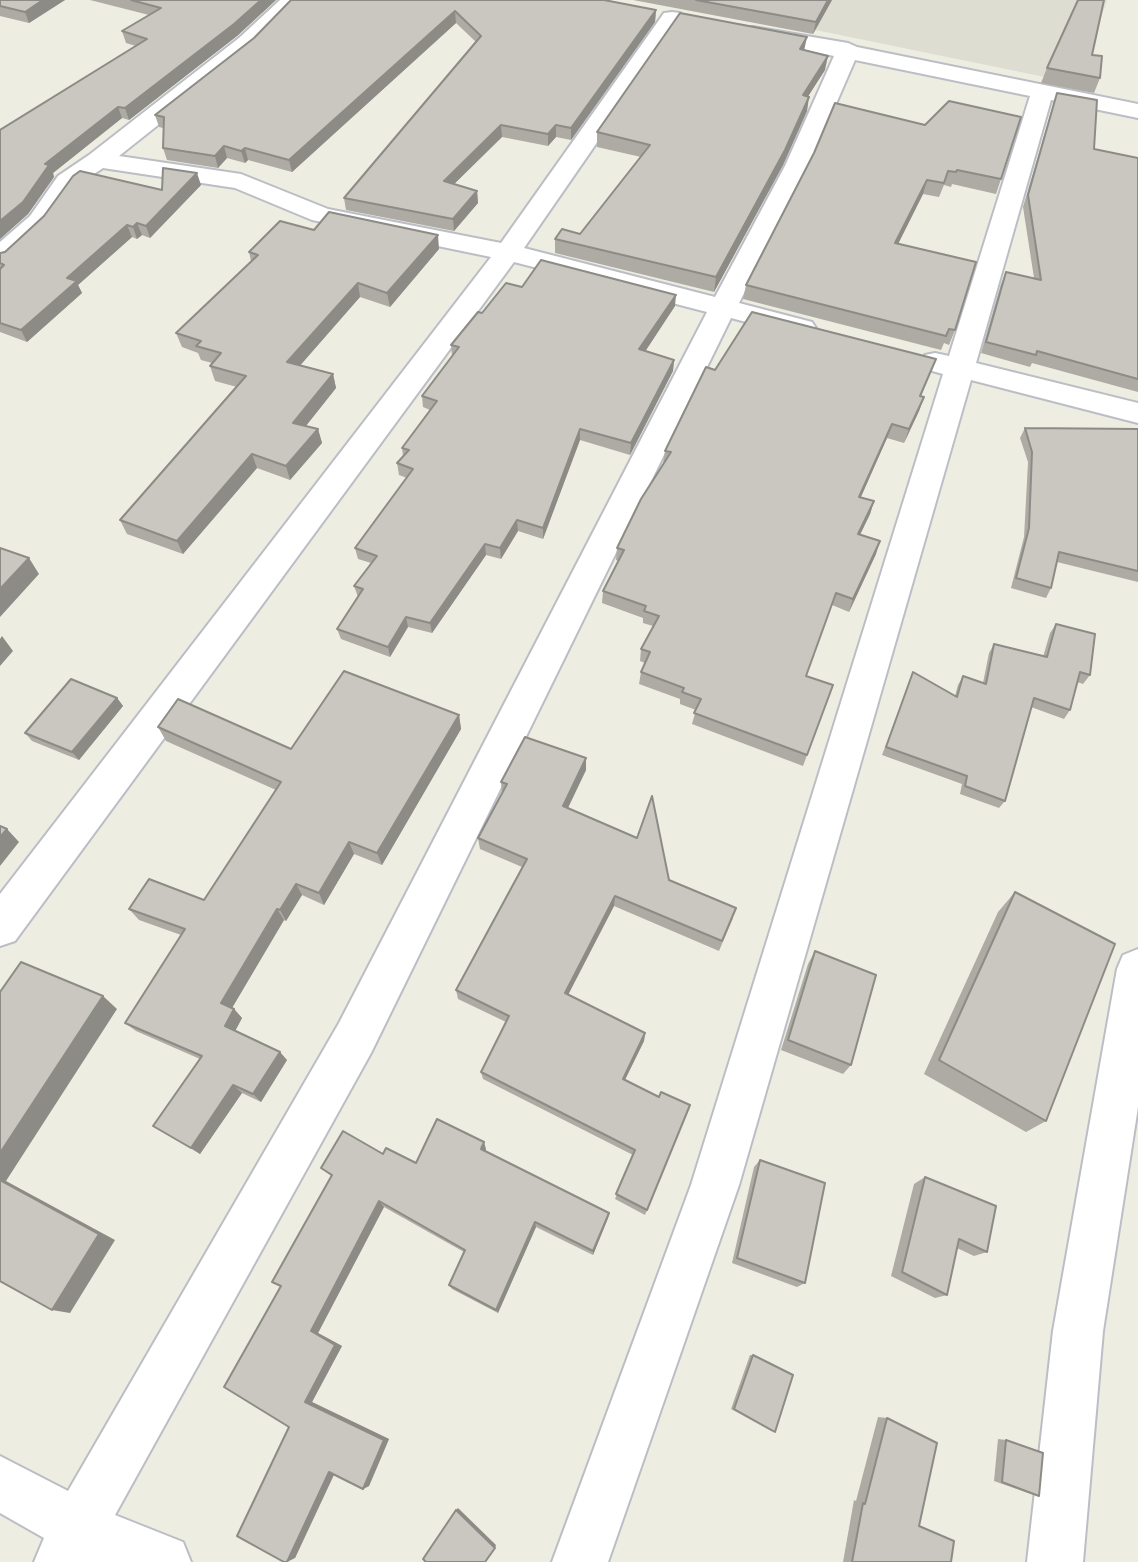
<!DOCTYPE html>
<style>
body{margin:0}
canvas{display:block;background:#eeede2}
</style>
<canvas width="1138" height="1562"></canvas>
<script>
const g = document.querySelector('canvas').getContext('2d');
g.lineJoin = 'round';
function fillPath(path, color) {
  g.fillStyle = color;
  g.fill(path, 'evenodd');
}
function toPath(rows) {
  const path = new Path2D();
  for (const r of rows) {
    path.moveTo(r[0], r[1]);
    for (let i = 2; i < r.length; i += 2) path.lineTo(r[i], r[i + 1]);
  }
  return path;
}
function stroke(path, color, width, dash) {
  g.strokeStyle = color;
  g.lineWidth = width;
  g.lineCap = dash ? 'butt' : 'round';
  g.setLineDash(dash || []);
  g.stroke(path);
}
const education = toPath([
 [720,0,1107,0,1079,84,713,9]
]);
const minor = toPath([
 [280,0,302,0,255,48,119,156,241,174,328,209,501,243,664,13,672,12,680,13,683,18,524,248,715,297,785,166,834,56,745,38,742,33,745,28,753,27,848,43,857,47,1138,104,1138,118,1051,100,976,363,1138,403,1138,423,971,380,739,1185,608,1562,552,1562,691,1185,943,374,925,369,920,362,925,355,935,353,949,356,1030,96,855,60,809,166,739,303,812,322,816,328,812,334,802,337,731,318,371,1053,115,1515,183,1542,191,1562,34,1562,44,1538,0,1513,0,1456,68,1491,339,1023,707,312,514,262,15,941,0,946,0,894,491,257,312,220,235,188,103,168,76,186,48,226,9,262,0,264,0,242,30,216,58,176,89,155,239,38,280,0],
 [1138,949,1138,1107,1103,1331,1083,1562,1027,1562,1053,1331,1117,969,1123,955,1138,949]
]);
const wall = toPath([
 [0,0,65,0,29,23,0,16],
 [90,0,276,0,237,36,129,120,122,118,53,173,54,177,28,214,0,239,136,46,126,43,122,31,149,15],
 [291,0,656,10,655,22,571,140,556,137,548,146,502,137,454,184,477,191,478,203,454,231,346,210,344,198,476,42,456,23,292,172,248,160,245,163,227,158,218,168,167,160,163,148,163,128,159,127,155,115,254,38],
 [633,0,832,0,813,34],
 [804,50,825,70,808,96,807,111,783,165,714,292,555,253,555,239,580,234,641,157,597,147,597,132],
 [1092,55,1100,78,1094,93,1041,83,1047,68],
 [1057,93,1094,149,1138,158,1138,392,1032,363,1030,367,981,353,1001,284,1006,272,1034,278,1023,207,1053,105],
 [835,103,1001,179,996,194,952,184,951,187,944,185,939,197,923,194,898,244,955,330,949,345,944,343,941,350,743,299,746,285,814,153],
 [201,185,150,238,142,235,137,239,132,237,78,285,82,293,27,342,0,332,0,253,162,190],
 [314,230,439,249,390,307,360,297,300,365,333,374,336,388,306,426,318,429,322,443,290,480,257,468,183,554,127,534,120,520,237,387,215,381,210,366,212,363,201,360,198,353,182,347,176,333,251,261,249,252],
 [522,287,675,306,645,351,674,360,673,371,630,455,580,440,543,539,518,531,501,559,486,555,432,633,408,627,390,657,341,639,337,629,358,597,354,586,371,563,358,559,355,548,407,478,399,475,397,463,403,456,402,448,430,410,423,407,422,396,452,356,451,345,482,313],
 [936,359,921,396,924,397,919,411,904,443,887,438,861,497,874,501,870,514,860,535,876,554,849,612,832,605,806,676,833,685,803,766,692,724,696,710,680,704,680,699,639,684,641,672,645,663,640,661,641,649,653,626,643,623,643,618,602,603,603,591,618,561,616,560,617,548,663,464,665,451,715,370],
 [1025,428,1138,429,1138,582,1057,562,1051,588,1046,598,1011,588,1024,537,1028,462,1020,438],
 [1056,624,1090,675,1083,684,1077,682,1070,710,1064,719,1031,707,1005,801,999,808,960,794,962,784,882,755,913,672,955,696,958,685,963,676,983,683,989,653,994,644,1043,657,1050,633],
 [117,698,123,706,79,760,32,741,25,733],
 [459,715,461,729,382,865,354,854,324,905,302,895,286,921,284,920,232,1008,234,1009,242,1018,235,1031,287,1060,261,1102,242,1093,200,1154,153,1126,200,1059,136,1031,125,1023,181,935,139,920,129,909,204,900,276,790,166,741,158,727,291,749],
 [586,770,568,808,669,880,733,918,719,951,614,906,568,994,645,1033,644,1041,625,1079,659,1097,690,1105,645,1215,615,1199,633,1155,483,1079,481,1072,506,1022,458,999,456,990,522,867,480,849,478,838,502,794,501,782],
 [1015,892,1046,1121,1026,1132,924,1074,998,912],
 [815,951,851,1065,843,1074,781,1050,808,964],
 [486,1149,485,1151,608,1218,593,1255,536,1227,498,1313,452,1289,449,1285,464,1252,384,1207,318,1333,342,1346,312,1402,389,1439,369,1486,363,1489,334,1475,295,1558,289,1427,281,1286,331,1176,321,1168,383,1154,416,1163],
 [760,1160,805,1283,797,1287,732,1263,754,1167],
 [925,1177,987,1252,974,1256,957,1248,947,1295,935,1298,891,1276,914,1184],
 [750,1355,753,1355,775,1432,771,1431,731,1409],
 [878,1417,887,1418,919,1526,951,1562,843,1562,854,1500,856,1501],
 [998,1439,1006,1440,1039,1496,1031,1494,994,1481]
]);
const shadedWall = toPath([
 [43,0,65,0,29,23,25,12],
 [261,0,276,0,237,36,129,120,125,108],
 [828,0,832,0,813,34,816,22],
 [656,10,655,22,571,140,571,128],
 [455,11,456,23,292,172,289,160],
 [807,37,804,51,800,49],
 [828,56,825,70,800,109,803,95],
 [809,97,807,111,783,165,714,292,716,277],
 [118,107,122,118,53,173,54,177,28,214,0,239,0,221,45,164],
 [501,125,502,137,445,193,444,181],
 [556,125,556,137,548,146,548,134],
 [224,146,227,158,218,168,215,156],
 [245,148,248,160,245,163,241,151],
 [197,173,201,185,150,238,146,226],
 [927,180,923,194,891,258,895,243],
 [477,191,478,203,454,231,453,219],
 [137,223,142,235,137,239,133,227],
 [127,225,132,237,78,285,82,293,27,342,21,330,67,278],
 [438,235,439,249,390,307,387,293],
 [358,283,360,297,291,376,287,362],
 [676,295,675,306,639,361,639,349],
 [674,360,673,371,630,455,631,443],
 [333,374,336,388,297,437,293,423],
 [924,397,919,411,904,443,909,429],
 [892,424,887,438,855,510,859,497],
 [318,429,322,443,290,480,286,466],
 [580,429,580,440,543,539,543,528],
 [252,454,257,468,183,554,177,541],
 [874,501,870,514,854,547,858,534],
 [517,520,518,531,501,559,500,548],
 [880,541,876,554,849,612,853,599],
 [485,544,486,555,432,633,430,623],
 [29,558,39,574,0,617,0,589],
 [406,617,408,627,390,657,388,647],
 [2,636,13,651,0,666,0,639],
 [117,698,123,706,79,760,72,752],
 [459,715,461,729,382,865,377,853],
 [586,758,586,770,563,818,563,806],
 [7,829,19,842,0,866,0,837],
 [349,842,354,854,324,905,319,893],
 [296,884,302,895,286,921,280,910],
 [615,896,614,906,565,1001,565,993],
 [277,909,284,920,229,1013,221,1003],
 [103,996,117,1009,6,1181,115,1240,70,1313,52,1310,0,1180,0,1153],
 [234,1009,242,1018,233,1035,225,1026],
 [645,1033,644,1041,622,1086,623,1079],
 [280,1052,287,1060,261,1102,253,1094],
 [233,1085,242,1093,200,1154,191,1148],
 [484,1142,486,1149,483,1156,481,1149],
 [379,1201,384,1207,318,1333,342,1346,312,1402,389,1439,369,1486,363,1489,305,1402,311,1331],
 [609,1213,608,1218,593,1255,593,1251],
 [535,1222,536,1227,498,1313,496,1310],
 [336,1470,295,1558,287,1562,329,1472],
 [458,1508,496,1545,495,1548,456,1510]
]);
const building = toPath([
 [0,0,43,0,25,12,0,6,0,0],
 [131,0,261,0,234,24,125,108,118,107,45,164,49,165,23,202,0,221,0,130,147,39,122,31,161,8,131,0],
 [291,0,604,0,656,10,571,128,556,125,548,134,501,125,444,181,477,191,453,219,344,198,481,36,455,11,289,160,245,148,241,151,224,146,215,156,163,148,164,117,155,115,254,38,291,0],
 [696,0,828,0,816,22,696,0],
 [1078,0,1104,0,1092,55,1102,56,1100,78,1047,68,1078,0],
 [680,13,807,37,800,49,828,56,803,95,809,97,785,150,716,277,555,239,562,229,580,234,650,145,597,132,680,13],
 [1057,93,1097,100,1094,149,1138,158,1138,379,1037,351,1036,355,986,342,1006,272,1041,280,1028,195,1057,93],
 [949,101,1021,117,1001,179,957,170,956,172,948,171,944,183,927,180,895,243,976,262,955,330,949,329,946,336,746,285,814,153,835,103,925,125,949,101],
 [163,168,197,173,146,226,137,223,133,227,127,225,67,278,77,281,21,330,0,323,0,269,4,265,0,263,0,253,5,252,44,216,73,176,80,171,162,190,163,168],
 [329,212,438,235,387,293,358,283,287,362,333,374,293,423,318,429,286,466,252,454,177,541,120,520,246,376,210,366,221,353,196,346,201,341,176,333,258,255,249,252,280,221,314,230,329,212],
 [541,260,676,295,639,349,674,360,631,443,580,429,543,528,517,520,500,548,485,544,430,623,406,617,388,647,337,629,363,589,354,586,377,556,355,548,413,469,397,463,409,450,402,448,437,401,422,396,459,347,451,345,478,312,482,313,506,283,522,287,541,260],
 [752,312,936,359,920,396,924,397,909,429,892,424,859,497,874,501,858,534,880,541,853,599,836,593,806,676,833,685,807,755,694,713,701,699,682,692,684,688,641,672,650,652,641,649,659,616,644,611,646,606,603,591,624,550,617,548,641,499,671,452,665,451,706,367,715,370,752,312],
 [1025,428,1138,429,1138,571,1059,552,1051,588,1016,578,1029,528,1032,452,1025,428],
 [0,548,29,558,0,589,0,548],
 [1056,624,1095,634,1090,675,1080,672,1070,710,1034,698,1005,801,965,786,967,776,886,747,913,672,957,697,963,676,986,684,994,644,1047,657,1056,624],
 [344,671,459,715,377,853,349,842,319,893,296,884,280,910,277,909,221,1003,234,1009,225,1026,280,1052,253,1094,233,1085,191,1148,153,1126,202,1056,125,1023,185,929,129,909,149,879,204,900,281,782,158,727,178,699,291,749,344,671],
 [71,679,117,698,72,752,25,733,71,679],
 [525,737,586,758,563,806,637,838,652,796,669,880,736,908,722,941,615,896,565,993,645,1033,623,1079,659,1097,661,1092,690,1105,647,1210,616,1194,635,1150,481,1072,509,1016,456,990,527,859,478,838,507,784,501,782,525,737],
 [0,826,7,829,0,837,0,826],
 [1015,892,1115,944,1046,1121,939,1060,1015,892],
 [815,951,876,975,851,1065,788,1040,815,951],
 [21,962,103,996,0,1153,0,992,21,962],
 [437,1119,484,1142,481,1149,609,1213,593,1251,535,1222,496,1310,449,1285,465,1250,379,1201,311,1331,335,1345,305,1402,384,1440,363,1489,329,1472,287,1562,284,1562,237,1536,289,1427,224,1387,281,1286,272,1282,332,1175,321,1168,343,1131,383,1154,386,1148,416,1163,437,1119],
 [760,1160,825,1183,805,1283,737,1258,760,1160],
 [925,1177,996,1206,987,1252,959,1239,947,1295,902,1272,925,1177],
 [0,1180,99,1234,52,1310,0,1281,0,1180],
 [753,1355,793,1375,775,1432,734,1409,753,1355],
 [887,1418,937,1443,919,1526,954,1541,951,1562,852,1562,863,1503,865,1504,887,1418],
 [1006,1440,1043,1453,1039,1496,1002,1482,1006,1440],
 [456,1510,495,1548,485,1562,426,1562,423,1559,456,1510]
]);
fillPath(education, '#deddd1');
stroke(minor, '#bcbec5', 4);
fillPath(minor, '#fff');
fillPath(wall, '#adaba4');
fillPath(shadedWall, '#8d8b86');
fillPath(building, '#c9c7bf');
stroke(building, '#8d8b86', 2);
</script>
